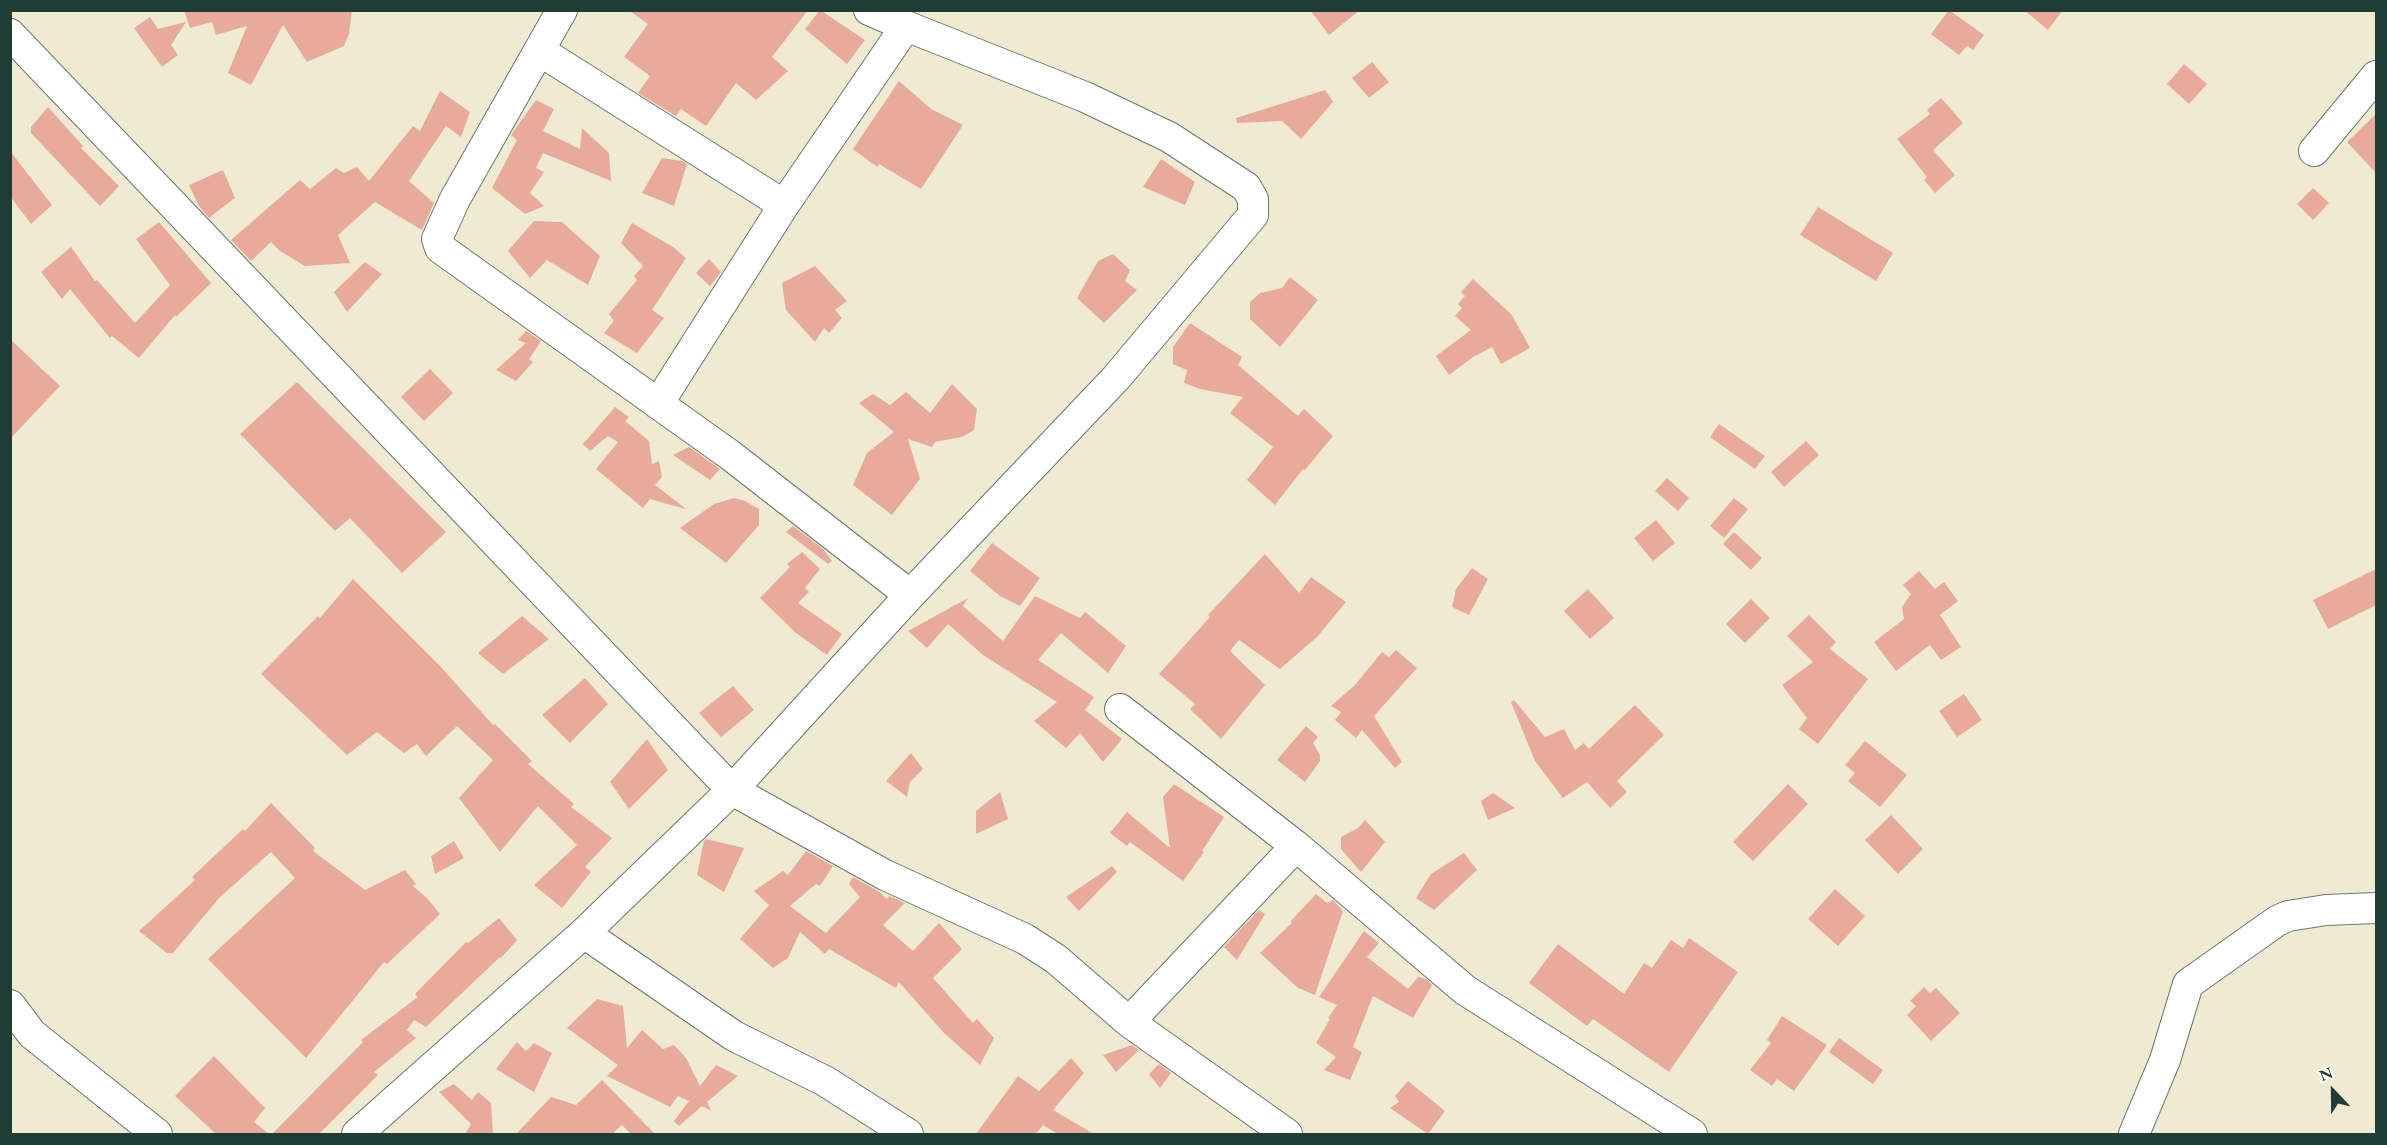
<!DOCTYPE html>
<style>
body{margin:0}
#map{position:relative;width:2387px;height:1145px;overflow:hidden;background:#f0ead3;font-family:"EB Garamond",serif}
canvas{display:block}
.frame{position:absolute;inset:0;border:12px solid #1f3d34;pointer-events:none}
.north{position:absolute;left:2303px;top:1061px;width:60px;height:60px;-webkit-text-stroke:4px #fff;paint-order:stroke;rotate:338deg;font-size:16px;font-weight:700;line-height:24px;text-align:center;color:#1f3d34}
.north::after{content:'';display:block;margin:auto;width:21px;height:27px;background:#1f3d34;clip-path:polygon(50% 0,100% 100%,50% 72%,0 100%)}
</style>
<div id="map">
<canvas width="2387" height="1145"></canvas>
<div class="frame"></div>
<div class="north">N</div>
</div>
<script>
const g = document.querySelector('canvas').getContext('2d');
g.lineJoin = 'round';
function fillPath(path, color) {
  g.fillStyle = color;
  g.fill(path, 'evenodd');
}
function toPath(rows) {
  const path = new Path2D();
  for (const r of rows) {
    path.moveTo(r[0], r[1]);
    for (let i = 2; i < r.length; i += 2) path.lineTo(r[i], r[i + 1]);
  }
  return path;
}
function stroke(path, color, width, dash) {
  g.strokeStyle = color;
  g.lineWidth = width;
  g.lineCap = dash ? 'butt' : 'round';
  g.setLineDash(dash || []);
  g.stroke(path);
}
const building = toPath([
 [184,10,352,10,349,34,344,46,307,62,283,25,251,85,228,73,247,26,216,35,212,22,190,28],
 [628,10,808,10,772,57,788,71,756,100,736,83,706,126,681,109,676,116,638,93,650,76,624,57,648,24],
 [820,10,865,40,847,64,805,29],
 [1310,10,1360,10,1329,35],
 [1949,10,1984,35,1973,50,1967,46,1959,55,1931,34],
 [2024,10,2063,10,2048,30],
 [150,17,158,29,186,22,171,45,178,55,162,67,134,28],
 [1372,62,1389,82,1369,98,1352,78],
 [2184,64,2207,84,2189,104,2167,84],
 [899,81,931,109,963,125,921,189,879,164,877,167,853,149],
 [1325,90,1333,102,1301,139,1282,121,1237,123,1236,118],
 [440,91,470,112,461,137,446,126,409,181,434,203,422,230,375,202,338,235,350,263,305,266,280,251,271,242,251,261,231,240,300,180,310,189,336,168,344,173,357,167,369,181,413,126,420,131],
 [1941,98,1963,123,1933,150,1955,175,1935,193,1924,180,1927,177,1897,139,1930,114,1927,110],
 [536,100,554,109,543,131,580,149,582,128,609,153,611,181,543,153,536,168,544,172,530,193,544,206,525,214,492,188,517,140,511,135],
 [48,107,83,146,81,148,119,186,100,206,31,133,31,127],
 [2376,114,2376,173,2347,142],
 [10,151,52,205,31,224,10,196],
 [662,158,682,161,687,164,674,206,642,193],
 [1161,159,1195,182,1185,205,1143,187],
 [223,170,235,198,209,218,199,206,189,185],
 [2313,188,2329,203,2313,220,2297,204],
 [1818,207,1893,253,1876,281,1800,235],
 [534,221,562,222,600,256,588,285,547,260,530,278,508,251],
 [159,222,211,283,176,317,175,315,139,358,112,336,110,338,70,289,62,299,41,272,71,247,95,281,97,280,135,323,170,285,136,239],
 [632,223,673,247,686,258,652,310,664,318,637,353,604,333,614,321,609,314,637,280,634,276,643,266,621,243],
 [1113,254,1130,270,1125,281,1137,290,1104,323,1077,298,1098,261],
 [709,259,721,272,710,286,696,273],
 [365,262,382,274,347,312,334,292],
 [815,266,847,301,835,310,842,318,829,333,824,328,815,342,786,310,782,283],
 [1290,277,1318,300,1280,347,1250,319,1250,302,1260,293,1282,288],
 [1473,279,1512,315,1530,348,1501,364,1492,347,1473,357,1449,375,1436,356,1471,330,1455,316,1462,308,1458,304,1465,296,1461,292],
 [1190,323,1242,357,1238,365,1298,416,1304,409,1333,436,1305,470,1303,469,1275,505,1247,480,1273,447,1230,413,1243,397,1200,389,1184,383,1187,370,1173,364,1173,347],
 [526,331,541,341,529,359,533,362,516,381,496,370,526,343,518,340],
 [10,339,60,386,10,439],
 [430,369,453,393,424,421,401,397],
 [297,382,446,532,402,573,350,518,335,531,240,434],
 [952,384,977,409,974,430,962,437,935,442,932,447,908,439,920,479,892,515,853,485,867,453,894,432,859,403,873,394,890,405,906,392,930,413],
 [615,407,629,417,625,421,649,441,652,464,659,461,662,477,655,485,685,508,685,509,650,499,643,508,596,469,618,442,608,436,590,451,583,444],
 [1719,424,1765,456,1755,469,1710,437],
 [1806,441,1819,455,1784,487,1771,472],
 [689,447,720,469,710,480,673,455],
 [1667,478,1689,498,1678,511,1655,491],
 [734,498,745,501,759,509,759,525,726,563,680,528,714,504],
 [1734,498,1748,509,1724,538,1710,526],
 [1656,520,1675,543,1653,561,1634,538],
 [793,526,823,549,832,561,828,564,786,532],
 [1734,532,1762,558,1751,570,1723,544],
 [992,543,1040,578,1020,606,1000,596,970,571],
 [802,552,820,569,805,588,809,592,798,603,842,634,827,655,796,633,760,598,790,567,787,564],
 [1265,554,1299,593,1311,577,1346,602,1317,637,1280,669,1239,640,1230,651,1265,685,1221,739,1190,709,1195,704,1159,674,1210,617,1208,615],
 [1472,568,1488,579,1469,615,1452,607,1456,589],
 [2376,569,2376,605,2328,629,2313,600],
 [1919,571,1935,589,1944,582,1958,601,1940,615,1961,647,1941,660,1930,645,1896,671,1874,642,1904,619,1902,607,1911,594,1903,585],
 [353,579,440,666,493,725,495,724,532,761,528,764,574,804,571,807,612,838,585,867,591,872,562,908,534,885,577,845,538,806,500,852,459,798,493,760,457,726,426,756,417,744,404,753,377,732,347,755,261,674,318,616,320,618],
 [1588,589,1614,618,1590,639,1564,611],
 [1035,596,1080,618,1085,612,1126,646,1108,673,1061,633,1038,660,1094,697,1085,710,1122,739,1103,762,1080,733,1066,748,1034,721,1057,702,983,655,948,624,927,648,908,631,968,598,963,606,1003,641],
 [1751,599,1770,618,1745,643,1726,624],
 [1809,615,1836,642,1830,649,1868,679,1818,744,1799,729,1807,718,1782,685,1813,662,1787,636],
 [522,616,549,639,503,674,478,653],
 [1396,650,1417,668,1374,716,1402,762,1395,768,1362,730,1356,738,1335,720,1341,712,1331,706,1355,685,1382,652,1389,657],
 [585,678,608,704,570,743,542,715],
 [733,686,754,710,721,737,699,713],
 [1964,694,1982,720,1957,737,1939,711],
 [1514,700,1545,737,1564,729,1575,750,1584,743,1589,749,1635,705,1664,735,1617,781,1627,792,1610,808,1587,782,1563,798,1535,761,1511,702],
 [1306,726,1318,737,1313,743,1320,755,1320,761,1305,782,1277,760],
 [647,739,668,770,629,809,610,782],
 [1865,741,1907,775,1880,807,1848,781,1855,773,1845,765],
 [911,753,923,769,910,782,907,797,886,781],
 [1174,784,1224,817,1202,851,1204,852,1183,881,1130,842,1127,846,1110,833,1127,812,1170,848,1163,797],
 [1788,784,1808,804,1753,861,1733,842],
 [1000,792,1008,819,976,834,976,811],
 [1493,793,1515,808,1488,820,1481,801],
 [271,803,315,848,313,851,365,890,405,870,416,884,413,886,427,898,440,914,387,964,384,962,306,1058,208,959,295,878,271,852,220,897,173,953,167,953,139,931,195,880,192,877,243,829,245,831],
 [1891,815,1923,849,1898,874,1865,840],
 [1365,820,1385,842,1361,872,1341,849,1341,837,1358,828],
 [706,839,744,848,724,892,697,875,704,841],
 [454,841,464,858,435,874,431,856],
 [806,851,833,866,820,886,816,884,790,906,826,933,860,897,849,884,853,877,878,891,887,899,889,896,905,903,883,925,913,951,939,923,962,949,933,978,973,1023,977,1019,994,1038,980,1065,944,1033,899,982,896,988,829,949,825,954,800,932,788,958,773,968,740,939,769,905,754,891,783,871,788,875],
 [1464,853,1477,870,1434,910,1416,898,1431,874],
 [1112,866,1117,872,1079,911,1066,897],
 [1835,889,1865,916,1838,946,1808,919],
 [1316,894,1327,903,1333,900,1343,911,1315,995,1298,988,1260,953,1292,923,1290,922],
 [1259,910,1265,914,1237,960,1224,947],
 [499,918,517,940,501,958,500,957,426,1027,414,1020,407,1030,416,1038,374,1072,378,1075,319,1134,272,1134,363,1042,361,1040,418,997,415,994,466,942,468,943],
 [1364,931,1379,943,1367,957,1408,989,1418,977,1426,979,1432,985,1413,1018,1373,996,1353,1047,1362,1052,1350,1080,1324,1070,1336,1057,1316,1043,1330,1019,1328,1018,1337,1005,1319,997],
 [1689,938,1738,972,1669,1072,1593,1019,1587,1026,1529,983,1558,944,1624,994,1644,963,1652,968,1671,940,1683,948],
 [1924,987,1930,993,1936,988,1960,1013,1931,1041,1907,1015,1916,1006,1910,1001],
 [597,999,623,1006,627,1048,642,1030,663,1049,674,1045,686,1058,700,1086,716,1065,738,1076,707,1102,711,1111,702,1106,679,1126,674,1121,689,1101,678,1096,670,1107,607,1076,618,1065,567,1028],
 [1782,1016,1827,1045,1794,1091,1777,1079,1772,1086,1750,1070,1771,1043,1767,1040],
 [1839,1038,1883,1070,1873,1084,1829,1052],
 [517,1042,526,1051,534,1043,552,1053,534,1092,496,1069],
 [1132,1045,1139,1050,1116,1072,1103,1055],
 [214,1056,265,1108,254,1122,269,1134,216,1134,175,1096],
 [1071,1058,1084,1073,1053,1110,1094,1134,1058,1134,1043,1125,1036,1134,976,1134,1018,1076,1039,1091],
 [1159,1064,1171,1073,1160,1088,1149,1074],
 [602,1080,655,1134,631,1134,622,1125,612,1134,516,1134,551,1097,576,1105],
 [1408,1081,1445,1111,1428,1134,1390,1108,1399,1102,1395,1096],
 [454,1084,472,1100,478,1092,491,1103,493,1134,465,1134,471,1124,439,1092]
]);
const minor = toPath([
 [562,10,455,199,437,239,440,248,730,455,910,595],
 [10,34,732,790,885,875,1025,939,1056,959,1129,1022,1287,1134],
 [540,51,784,205],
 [2314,151,2376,76],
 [658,404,784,205,906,26,869,10],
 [1120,709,1296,846,1465,990,1692,1134],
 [584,933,734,1036,825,1081,908,1134],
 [10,1005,32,1034,157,1134],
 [1129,1022,1296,846],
 [357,1134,584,933,732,790,910,595,1116,378,1253,215,1253,199,1246,187,1169,137,1085,97,906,26],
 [2134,1134,2165,1060,2188,984,2277,921,2288,916,2326,910,2376,908]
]);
fillPath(building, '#e8ab9b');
stroke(minor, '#687a6c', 32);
stroke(minor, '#fff', 30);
</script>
